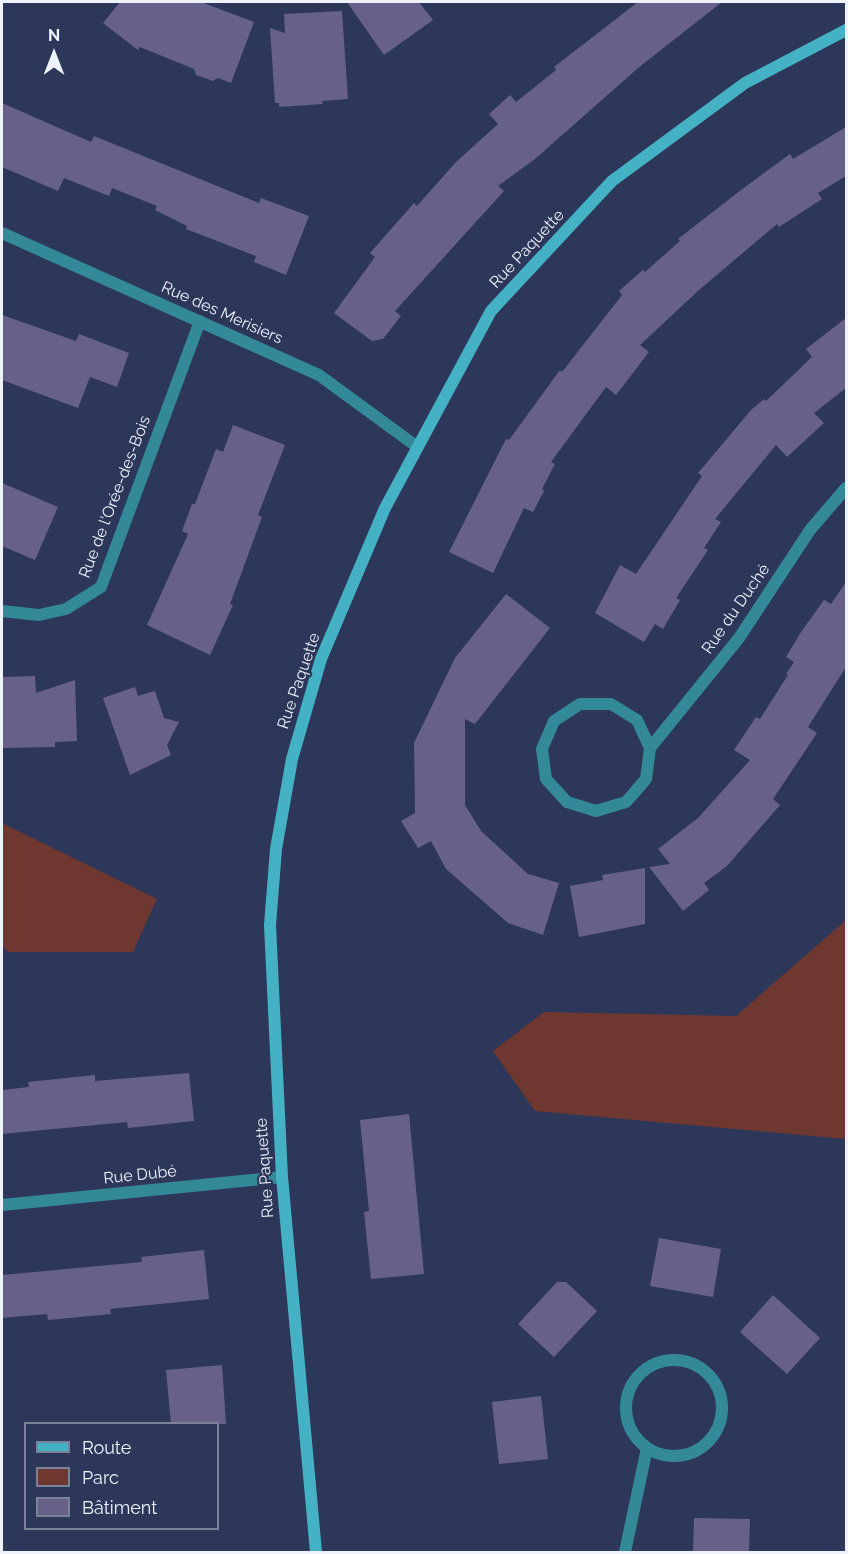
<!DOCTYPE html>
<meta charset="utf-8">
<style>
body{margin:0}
#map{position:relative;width:848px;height:1554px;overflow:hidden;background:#2d375a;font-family:Raleway,sans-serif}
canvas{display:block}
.frame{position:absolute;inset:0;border:3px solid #eef2fb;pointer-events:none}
.legend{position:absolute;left:24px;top:1422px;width:195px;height:108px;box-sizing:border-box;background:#2d375a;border:2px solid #7a829a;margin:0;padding:8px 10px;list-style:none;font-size:18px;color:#eef2fb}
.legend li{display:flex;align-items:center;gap:12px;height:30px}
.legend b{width:30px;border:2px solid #7a829a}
.north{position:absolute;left:24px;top:24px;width:60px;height:60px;-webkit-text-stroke:4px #2d375a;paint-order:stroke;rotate:0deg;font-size:16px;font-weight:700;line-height:24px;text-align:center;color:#eef2fb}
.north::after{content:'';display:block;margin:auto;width:21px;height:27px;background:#eef2fb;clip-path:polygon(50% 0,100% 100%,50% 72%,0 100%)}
</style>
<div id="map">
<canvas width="848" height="1554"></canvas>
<div class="frame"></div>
<ul class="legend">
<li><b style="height:8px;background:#44b2c4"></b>Route</li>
<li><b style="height:16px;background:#6e3830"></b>Parc</li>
<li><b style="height:16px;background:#67618a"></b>Bâtiment</li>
</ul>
<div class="north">N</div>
</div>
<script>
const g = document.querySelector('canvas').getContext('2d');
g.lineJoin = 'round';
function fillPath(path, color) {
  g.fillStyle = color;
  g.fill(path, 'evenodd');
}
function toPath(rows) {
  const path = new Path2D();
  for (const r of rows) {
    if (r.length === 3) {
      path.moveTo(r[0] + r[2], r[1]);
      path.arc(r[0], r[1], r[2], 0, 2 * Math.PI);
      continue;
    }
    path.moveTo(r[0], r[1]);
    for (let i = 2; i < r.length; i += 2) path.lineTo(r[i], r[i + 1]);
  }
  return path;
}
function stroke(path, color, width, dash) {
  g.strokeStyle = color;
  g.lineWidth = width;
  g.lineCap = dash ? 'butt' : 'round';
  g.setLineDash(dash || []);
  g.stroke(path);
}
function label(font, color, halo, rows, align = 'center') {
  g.font = font + ' Raleway,sans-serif';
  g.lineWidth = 4.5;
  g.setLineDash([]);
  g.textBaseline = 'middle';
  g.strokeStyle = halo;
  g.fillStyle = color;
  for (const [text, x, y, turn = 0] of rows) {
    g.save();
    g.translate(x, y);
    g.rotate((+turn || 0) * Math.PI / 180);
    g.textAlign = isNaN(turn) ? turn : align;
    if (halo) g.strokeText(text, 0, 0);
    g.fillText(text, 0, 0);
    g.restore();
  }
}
const green = toPath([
 [2,823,157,899,133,952,8,952,2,945],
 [846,920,846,1139,535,1111,493,1051,544,1012,736,1016]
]);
const building = toPath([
 [120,2,201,2,254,22,231,83,218,78,213,81,196,75,194,69,140,47,138,50,103,23],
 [347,2,419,2,433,20,384,55],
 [638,2,722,2,638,68,535,159,498,186,504,191,395,311,401,316,383,339,372,341,334,313,375,257,370,253,414,203,417,206,456,162,498,124,489,114,510,95,516,102,556,70,554,67],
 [342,11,348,99,322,101,323,104,279,107,279,103,275,103,270,28,285,33,284,14],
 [2,103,91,142,94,136,259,203,261,198,309,216,286,275,254,262,256,256,186,229,187,226,155,210,157,206,112,188,109,196,64,178,58,191,2,167],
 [846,127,846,176,818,193,822,199,779,227,777,224,699,290,640,345,649,352,616,395,606,387,551,462,555,464,542,489,544,491,533,512,524,508,493,573,449,552,506,439,509,440,560,370,562,372,622,295,619,291,643,270,645,272,680,241,678,239,741,190,790,154,793,159],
 [2,315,76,341,79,334,129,353,117,387,90,377,78,408,2,380],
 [846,318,846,388,814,413,824,423,787,457,776,445,715,519,721,522,704,548,708,550,676,598,680,600,663,629,655,624,644,642,595,613,620,565,636,574,702,476,698,473,751,410,764,399,766,401,812,357,806,349],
 [233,425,285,445,258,515,262,517,230,604,233,605,210,655,147,625,188,534,182,531,192,504,195,504,216,449,223,452],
 [2,483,58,507,35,560,2,546],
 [846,582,846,667,808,727,817,733,773,799,780,805,727,866,704,883,709,890,683,911,649,867,670,864,658,849,698,818,750,760,734,750,756,717,760,719,788,675,786,674,794,662,786,657,801,632,824,600,831,604],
 [506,594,550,628,475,724,465,719,465,805,481,831,528,874,559,883,543,935,508,923,446,869,431,841,418,848,401,821,415,813,414,743,455,658],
 [35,676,36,693,75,680,77,741,55,742,55,747,2,748,2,677],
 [135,687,138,696,155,691,164,718,179,722,167,745,171,755,130,775,103,698],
 [645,868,645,924,579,937,570,886,603,880,602,875],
 [189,1073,194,1121,128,1128,127,1122,2,1134,2,1090,29,1087,28,1082,95,1075,95,1081],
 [409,1114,424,1274,371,1279,364,1212,369,1211,360,1120],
 [659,1238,721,1249,713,1297,650,1286],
 [204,1250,209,1299,110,1309,111,1314,48,1320,47,1314,2,1318,2,1275,142,1262,141,1257],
 [557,1282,566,1282,597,1311,554,1357,518,1324],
 [773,1295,820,1338,787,1374,740,1332],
 [222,1365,226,1424,171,1424,166,1370],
 [541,1396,548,1459,499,1464,492,1402],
 [694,1518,750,1519,749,1552,693,1552]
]);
const street = toPath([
 [2,233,319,375,416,446],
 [2,611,39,615,66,609,101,587,200,321],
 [650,748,637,720,611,704,580,704,554,721,542,749,546,779,567,802,596,811,626,802,646,779,650,748,739,638,810,530,846,488],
 [2,1205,282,1177],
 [674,1408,48],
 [625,1552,647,1448]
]);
const secondary = toPath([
 [316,1552,282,1177,270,925,276,849,292,759,321,659,385,508,491,311,612,181,745,83,846,30]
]);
const streetNames = [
 ["Rue Paquette",527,249,-47],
 ["Rue des Merisiers",222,313,24],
 ["Rue de l'Orée-des-Bois",115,497,-69],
 ["Rue du Duché",736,609,-55],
 ["Rue Paquette",299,681,-71],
 ["Rue Paquette",265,1168,-94],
 ["Rue Dubé",140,1175,-6]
];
fillPath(green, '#6e3830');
fillPath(building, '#67618a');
stroke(street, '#338997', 12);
stroke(secondary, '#44b2c4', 12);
label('16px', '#eef2fb', '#2d375a', streetNames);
</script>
